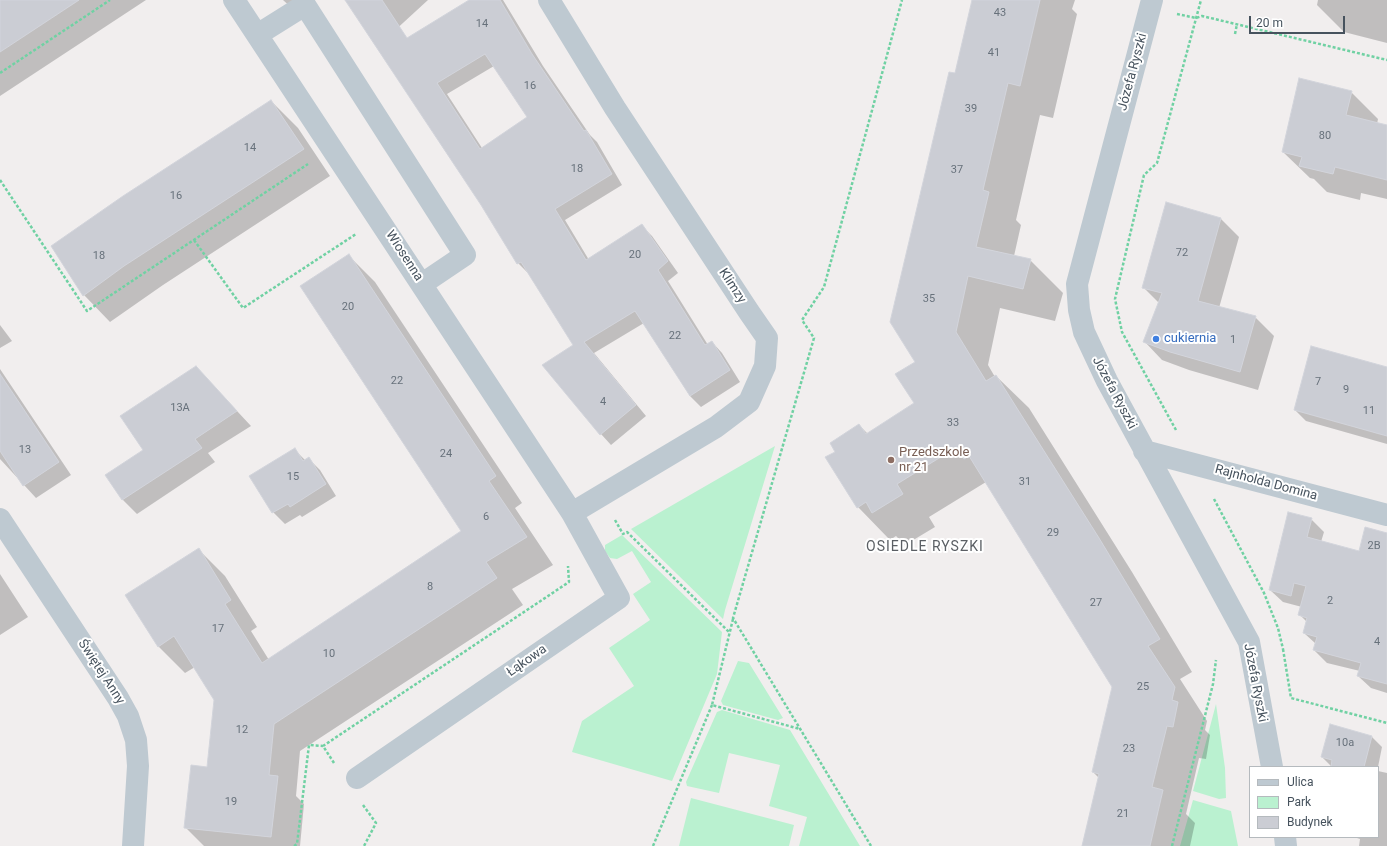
<!DOCTYPE html>
<meta charset="utf-8">
<style>
body{margin:0}
#map{position:relative;width:1387px;height:846px;overflow:hidden;background:#f1eeee;font-family:Roboto,sans-serif}
canvas{display:block}
.legend{position:absolute;left:1249px;top:766px;width:130px;height:72px;box-sizing:border-box;background:#fff;border:1px solid #b5babe;margin:0;padding:5px 7px;list-style:none;font-size:12px;color:#46525d}
.legend li{display:flex;align-items:center;gap:8px;height:20px}
.legend b{width:20px;border:1px solid #b5babe}
.scale{position:absolute;left:1249px;top:16px;width:96px;height:18px;box-sizing:border-box;border:2px solid #46525d;border-top:0;padding-left:5px;font-size:12px;line-height:14px;white-space:nowrap;color:#46525d;-webkit-text-stroke:3px #fff;paint-order:stroke}
</style>
<div id="map">
<canvas width="1387" height="846"></canvas>
<ul class="legend">
<li><b style="height:5px;background:#bec9d1"></b>Ulica</li>
<li><b style="height:11px;background:#baf1d0"></b>Park</li>
<li><b style="height:11px;background:#cbcdd4"></b>Budynek</li>
</ul>
<div class="scale">20 m</div>
</div>
<script>
const g = document.querySelector('canvas').getContext('2d');
g.lineJoin = 'round';
function fillPath(path, color) {
  g.fillStyle = color;
  g.fill(path, 'evenodd');
}
function toPath(rows) {
  const path = new Path2D();
  for (const r of rows) {
    path.moveTo(r[0], r[1]);
    for (let i = 2; i < r.length; i += 2) path.lineTo(r[i], r[i + 1]);
  }
  return path;
}
function stroke(path, color, width, dash) {
  g.strokeStyle = color;
  g.lineWidth = width;
  g.lineCap = dash ? 'butt' : 'round';
  g.setLineDash(dash || []);
  g.stroke(path);
}
function label(font, color, halo, rows, align = 'center') {
  g.font = font + ' Roboto,sans-serif';
  g.lineWidth = 4;
  g.setLineDash([]);
  g.textBaseline = 'middle';
  g.strokeStyle = halo;
  g.fillStyle = color;
  for (const [text, x, y, turn = 0] of rows) {
    g.save();
    g.translate(x, y);
    g.rotate((+turn || 0) * Math.PI / 180);
    g.textAlign = isNaN(turn) ? turn : align;
    if (halo) g.strokeText(text, 0, 0);
    g.fillText(text, 0, 0);
    g.restore();
  }
}
const green = toPath([
 [775,446,725,610,723,619,631,529],
 [622,535,722,632,717,674,672,781,572,752,582,721,634,686,609,648,650,620,633,594,651,582,632,551,617,559,610,558,605,551,605,545],
 [738,661,749,663,783,718,778,720,723,705,721,701],
 [1216,704,1225,768,1226,798,1219,799,1193,791],
 [722,710,790,730,860,846,799,846,807,817,769,806,780,765,729,753,719,793,687,786,686,782,717,712],
 [691,798,794,825,789,846,679,846],
 [1193,800,1231,811,1238,846,1180,846]
]);
const shadow = toPath([
 [0,0,146,0,0,96],
 [283,0,311,0,295,11],
 [365,0,428,0,379,45],
 [471,0,503,0,543,66,590,135,597,142,622,185,565,220,589,260,641,225,652,236,678,273,668,281,708,345,712,342,722,353,740,382,701,407,690,396,644,323,594,353,646,416,611,445,601,434,574,345,529,274,518,263,482,205,382,55],
 [494,66,528,117,482,148,447,94],
 [973,0,1075,0,1072,9,1077,14,1053,118,1040,115,1016,220,1021,225,1014,256,1030,260,1063,293,1055,321,1000,308,988,365,995,377,996,376,1029,408,1132,572,1192,672,1180,679,1207,721,1205,730,1210,735,1206,759,1199,758,1186,814,1195,823,1190,846,1082,846,1099,778,1093,772,1113,686,986,482,929,517,935,527,905,545,896,536,890,540,858,507,836,452,859,425,868,434,915,404,917,362,955,74],
 [1318,0,1387,0,1387,43,1344,32,1317,5],
 [1351,92,1378,119,1377,124,1387,126,1387,199,1361,193,1360,200,1327,192,1314,179,1310,178,1283,152],
 [271,101,298,128,330,176,163,285,110,322,84,295],
 [1221,219,1239,237,1219,308,1255,317,1274,336,1258,390,1189,370,1162,360,1144,341,1159,303,1143,287],
 [348,255,375,282,522,503,515,508,553,565,512,589,523,605,300,751,296,796,304,804,300,846,204,846,185,827,208,768,215,699,195,667,185,673,158,646,198,549,225,576,257,627,251,631,269,660,463,531],
 [0,325,12,341,0,348],
 [1387,368,1387,444,1306,421,1295,410],
 [0,369,71,475,36,498,0,459],
 [210,382,251,426,208,453,215,462,137,514,123,500,106,475,144,450],
 [295,450,305,460,309,459,320,470,336,496,302,517,300,515,285,524,273,512,251,477],
 [1311,519,1324,532,1321,542,1360,552,1387,534,1387,693,1371,688,1358,676,1360,671,1327,663,1314,650,1316,644,1304,633,1307,622,1300,615,1302,607,1283,602,1270,590],
 [0,574,28,617,0,635],
 [1372,737,1382,747,1378,767,1332,767,1322,757],
 [1378,771,1387,773,1387,846,1359,846,1360,839,1354,837,1378,837]
]);
const building = toPath([
 [0,0,79,0,0,52,0,0],
 [345,0,382,0,407,38,469,0,500,0,532,54,584,131,586,130,612,174,555,209,586,260,642,224,668,261,658,270,705,345,712,341,730,370,690,396,635,311,584,342,636,405,600,435,542,365,573,345,521,262,517,264,481,205,345,0],
 [485,54,527,117,480,149,437,83,485,54],
 [972,0,1040,0,1020,86,1008,83,983,190,989,192,976,247,1031,259,1023,289,968,276,956,332,986,381,996,375,1099,538,1160,639,1148,646,1175,687,1172,700,1178,702,1173,727,1167,726,1152,787,1163,790,1150,846,1082,846,1099,774,1092,772,1112,687,969,456,964,459,957,447,897,484,903,494,872,513,866,502,857,508,825,457,835,452,830,443,859,424,866,434,914,403,895,374,915,362,890,322,949,72,955,73,972,0],
 [1299,78,1352,91,1346,115,1387,125,1387,180,1335,167,1333,174,1299,166,1302,157,1282,152,1299,78],
 [271,100,304,149,124,266,83,296,51,246,123,196,271,100],
 [1166,202,1221,218,1198,301,1256,316,1240,372,1170,352,1143,342,1162,293,1142,288,1166,202],
 [349,254,496,476,489,481,527,537,486,562,497,578,274,724,269,775,278,776,271,837,184,828,191,765,207,767,214,700,174,636,158,647,125,595,199,548,231,600,225,604,262,663,461,531,300,286,349,254],
 [1311,346,1387,367,1387,436,1294,410,1311,346],
 [196,366,237,411,195,439,202,448,122,500,105,475,143,450,120,416,196,366],
 [0,374,59,462,23,486,0,451,0,374],
 [295,448,303,461,309,457,326,484,290,507,288,504,272,513,249,476,295,448],
 [1288,512,1312,518,1307,537,1359,551,1365,527,1387,533,1387,684,1357,676,1361,663,1313,650,1317,637,1303,633,1307,618,1298,615,1306,586,1294,583,1291,596,1269,590,1288,512],
 [1330,724,1372,736,1364,767,1331,767,1332,760,1321,757,1330,724]
]);
const path = toPath([
 [1177,14,1196,18,1202,16,1387,60],
 [1235,34,1237,24],
 [0,73,110,0],
 [0,180,87,311,308,164],
 [194,240,243,308,356,234],
 [1176,430,1122,332,1115,299,1144,175,1157,163,1201,0],
 [1214,499,1264,593,1278,628,1283,649],
 [615,520,623,534,627,532,729,632],
 [733,619,712,705,800,729],
 [1283,649,1291,698,1387,723],
 [334,763,323,746,569,582,568,566],
 [363,805,376,823,364,846],
 [294,846,297,844,309,745,323,746],
 [653,846,712,705],
 [871,846,733,618,814,338,802,320,824,287,902,0],
 [1172,846,1213,684,1216,660]
]);
const minor = toPath([
 [234,0,572,513,619,598,357,778],
 [549,0,615,108,749,312,767,338,765,366,749,402,716,427,572,513],
 [1152,0,1077,284,1079,310,1084,332,1107,381,1249,642,1272,767],
 [257,35,305,5,465,255,422,284],
 [1144,451,1387,515],
 [0,519,118,698,128,716,136,740,138,766,133,846],
 [1285,837,1286,846]
]);
const markers = [
 [1156,339,4,"#3f7fe0"],
 [891,460,4,"#8d6e63"]
];
const numberNames = [
 ["43",1000,13],
 ["14",482,24],
 ["41",994,53],
 ["16",530,86],
 ["39",971,109],
 ["80",1325,136],
 ["14",250,148],
 ["18",577,169],
 ["37",957,170],
 ["16",176,196],
 ["72",1182,253],
 ["20",635,255],
 ["18",99,256],
 ["35",929,299],
 ["20",348,307],
 ["22",675,336],
 ["1",1233,340],
 ["22",397,381],
 ["7",1318,382],
 ["9",1346,390],
 ["4",603,402],
 ["13A",180,408],
 ["11",1369,411],
 ["33",953,423],
 ["13",25,450],
 ["24",446,454],
 ["15",293,477],
 ["31",1025,482],
 ["6",486,517],
 ["29",1053,533],
 ["2B",1374,546],
 ["8",430,587],
 ["2",1330,601],
 ["27",1096,603],
 ["17",218,629],
 ["4",1377,642],
 ["10",329,654],
 ["25",1143,687],
 ["12",242,730],
 ["10a",1345,743],
 ["23",1129,749],
 ["19",231,802],
 ["21",1123,814]
];
const streetNames = [
 ["Józefa Ryszki",1133,72,-75],
 ["Wiosenna",404,256,57],
 ["Klimzy",732,286,57],
 ["Józefa Ryszki",1114,393,62],
 ["Rajnholda Domina",1266,483,15],
 ["Łąkowa",527,661,-35],
 ["Świętej Anny",101,672,57],
 ["Józefa Ryszki",1255,683,79]
];
const shopNames = [
 ["cukiernia",1164,339]
];
const educationNames = [
 ["Przedszkole",899,453],
 ["nr 21",899,468]
];
const neighbourhoodNames = [
 ["OSIEDLE RYSZKI",925,547]
];
fillPath(green, '#baf1d0');
fillPath(shadow, '#0003');
fillPath(building, '#cbcdd4');
stroke(building, '#d2d4db', 1);
stroke(path, '#70d1a3', 2.5, [3, 2]);
stroke(minor, '#bec9d1', 22);
for (const [x, y, r, color] of markers) {
  const dot = new Path2D();
  dot.arc(x, y, r, 0, 2 * Math.PI);
  g.fillStyle = color;
  g.fill(dot);
  stroke(dot, '#fff', 1.5);
}
label('11px', '#67717b', null, numberNames);
label('13px', '#46525d', '#fff', streetNames);
label('13px', '#366cbe', '#fff', shopNames, 'left');
label('13px', '#785e54', '#fff', educationNames, 'left');
g.letterSpacing = '1px';
label('14px', '#5b5f64', '#fff', neighbourhoodNames);
g.letterSpacing = '0px';
</script>
